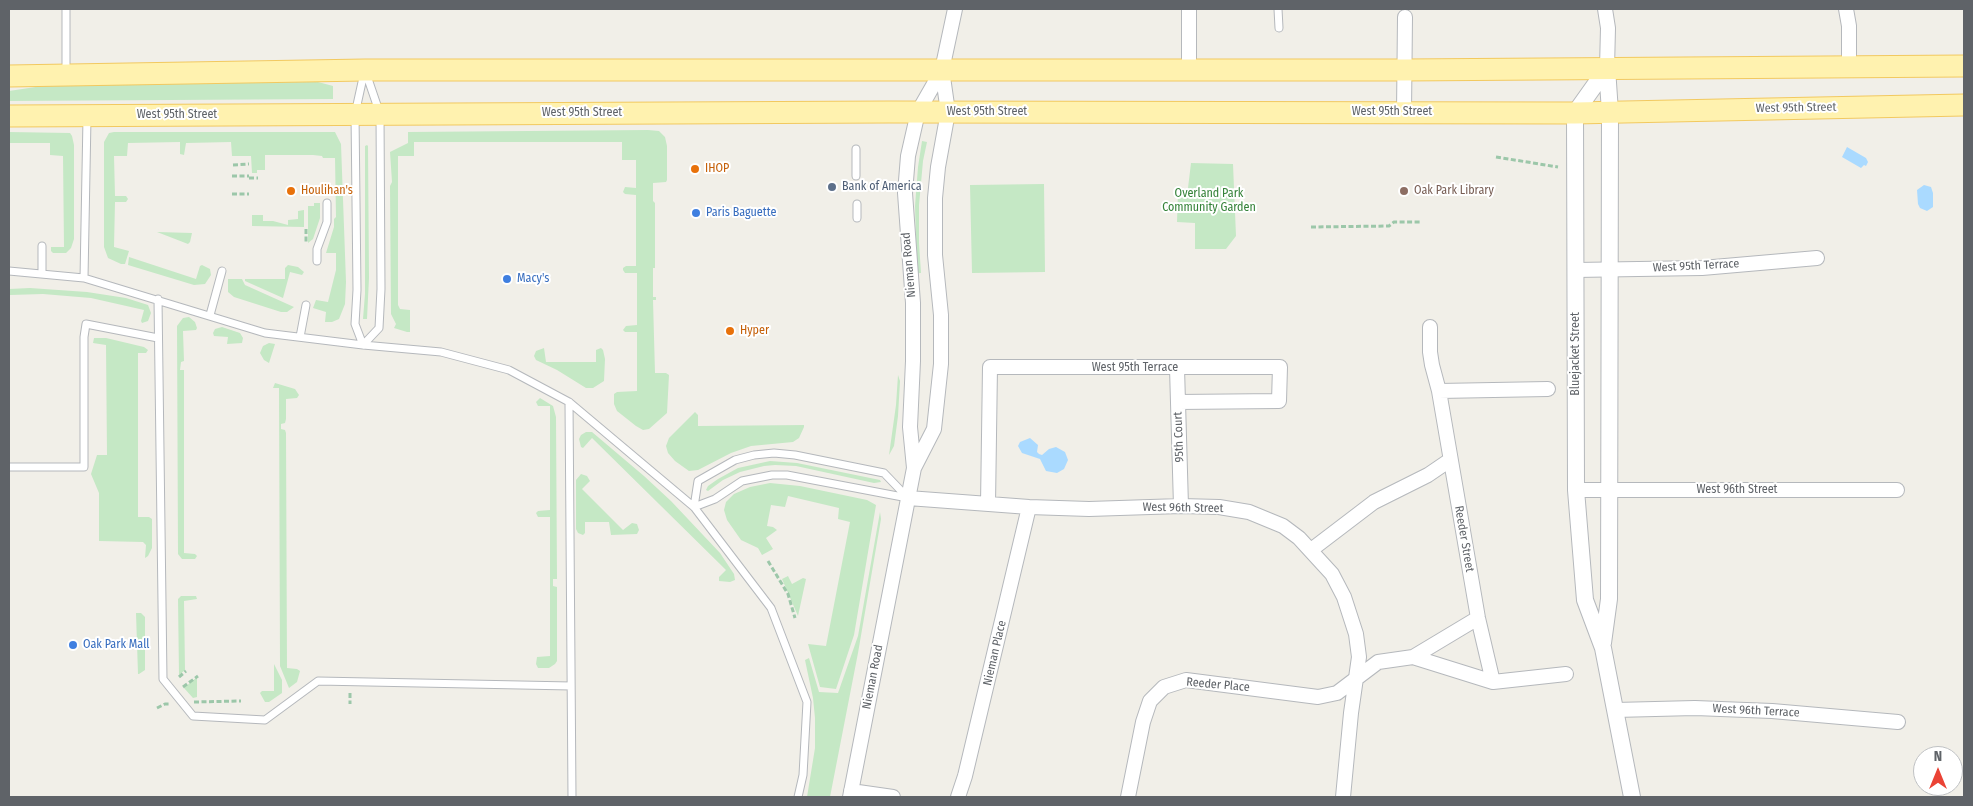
<!DOCTYPE html>
<style>
body{margin:0}
#map{position:relative;width:1973px;height:806px;overflow:hidden;background:#f1efe8;font-family:"Fira Sans Condensed",sans-serif}
canvas{display:block}
.frame{position:absolute;inset:0;border:10px solid #5f6368;pointer-events:none}
.north{position:absolute;left:1913px;top:746px;width:50px;height:50px;box-sizing:border-box;background:#fff;border:1px solid #bfc1c3;border-radius:50%;rotate:0deg;font-size:14px;font-weight:700;line-height:20px;text-align:center;color:#5f6368}
.north::after{content:'';display:block;margin:auto;width:18px;height:22px;background:#ea4335;clip-path:polygon(50% 0,100% 100%,50% 72%,0 100%)}
</style>
<div id="map">
<canvas width="1973" height="806"></canvas>
<div class="frame"></div>
<div class="north">N</div>
</div>
<script>
const g = document.querySelector('canvas').getContext('2d');
g.lineJoin = 'round';
function fillPath(path, color) {
  g.fillStyle = color;
  g.fill(path, 'evenodd');
}
function toPath(rows) {
  const path = new Path2D();
  for (const r of rows) {
    path.moveTo(r[0], r[1]);
    for (let i = 2; i < r.length; i += 2) path.lineTo(r[i], r[i + 1]);
  }
  return path;
}
function stroke(path, color, width, dash) {
  g.strokeStyle = color;
  g.lineWidth = width;
  g.lineCap = dash ? 'butt' : 'round';
  g.setLineDash(dash || []);
  g.stroke(path);
}
function label(font, color, halo, rows, align = 'center') {
  g.font = font + ' "Fira Sans Condensed",sans-serif';
  g.lineWidth = 4;
  g.setLineDash([]);
  g.textBaseline = 'middle';
  g.strokeStyle = halo;
  g.fillStyle = color;
  for (const [text, x, y, turn = 0] of rows) {
    g.save();
    g.translate(x, y);
    g.rotate((+turn || 0) * Math.PI / 180);
    g.textAlign = isNaN(turn) ? turn : align;
    if (halo) g.strokeText(text, 0, 0);
    g.fillText(text, 0, 0);
    g.restore();
  }
}
const green = toPath([
 [318,82,333,86,333,99,9,101,9,91,62,83],
 [648,130,659,131,665,137,667,146,667,180,666,182,653,183,653,201,655,203,655,268,653,268,653,297,656,297,656,300,653,300,655,373,666,373,669,375,667,413,649,429,643,430,636,426,617,411,614,404,614,394,617,392,637,391,637,332,625,332,623,330,626,326,637,325,637,273,625,273,623,270,623,268,626,266,636,266,636,195,625,194,623,192,625,187,636,188,636,160,622,160,622,142,414,142,414,156,398,156,398,305,400,309,410,310,410,332,407,332,394,328,396,324,391,314,390,186,392,182,390,152,408,143,408,132],
 [9,132,70,133,72,136,74,145,74,239,71,248,66,253,53,253,51,251,51,247,64,247,63,156,50,155,50,143,9,143],
 [114,132,335,132,341,144,346,282,345,304,339,319,332,322,325,322,326,312,313,308,316,300,328,302,336,270,336,253,326,253,334,227,334,219,336,217,335,158,323,158,322,156,313,155,265,155,265,170,257,170,257,173,252,173,251,156,232,156,231,142,186,143,184,155,180,154,180,142,128,143,127,156,114,156,115,196,126,196,128,199,126,202,115,202,114,247,129,251,125,264,121,264,108,258,104,247,104,142,109,133],
 [922,141,927,142,923,161,919,205,919,243,921,273,917,273,915,206,918,167],
 [367,145,368,146,369,278,367,319,363,319,365,294,365,146],
 [1191,163,1233,164,1236,236,1226,249,1195,249,1195,223,1177,222,1178,192,1188,188],
 [1044,184,1045,272,972,273,970,185],
 [314,203,320,203,320,218,313,239,308,243,308,206,314,206],
 [304,210,304,227,252,226,252,215,263,215,263,221,273,221,288,225,288,220,298,219,298,211],
 [157,232,192,233,190,242,188,244],
 [129,257,196,279,200,266,202,265,210,269,211,275,205,284,194,285,128,265],
 [288,265,298,267,304,272,302,275,290,272,283,298,245,281,245,279,285,279,285,268],
 [228,279,242,279,245,285,294,307,287,312,281,312,234,297,228,292],
 [30,288,87,292,126,298,148,305,151,313,148,321,142,323,141,321,144,310,91,298,43,294,10,295,10,307,9,308,9,289],
 [189,317,195,322,197,328,196,330,183,331,184,361,181,362,180,370,184,370,184,553,195,554,197,556,195,559,182,559,178,554,177,326,183,318],
 [222,327,240,333,243,338,242,343,227,344,228,337,214,336,213,333,215,329],
 [94,338,106,338,144,347,148,350,146,353,138,353,138,517,149,517,152,519,152,548,148,556,145,558,146,545,143,542,99,541,99,493,91,474,97,455,107,455,106,345,93,343],
 [269,343,275,344,269,363,264,360,260,353,263,346],
 [544,348,546,362,596,362,596,350,601,348,603,350,605,359,604,381,593,388,586,388,557,370,536,360,534,356,536,351],
 [898,375,900,381,898,416,894,446,889,455,896,405],
 [275,383,295,389,299,395,297,398,286,399,286,419,285,423,281,424,281,429,285,430,286,433,287,668,297,669,300,671,297,682,289,688,280,666,279,388,273,388],
 [540,398,553,406,556,417,557,579,553,579,553,586,557,587,557,661,555,664,549,668,538,668,536,664,537,657,550,656,550,517,538,517,536,513,538,511,550,510,550,406,538,406,536,402],
 [695,412,698,415,698,426,804,425,804,427,799,438,793,442,751,446,731,453,698,470,689,471,675,461,668,453,666,446,669,438],
 [592,432,644,476,671,501,720,553,734,574,735,580,730,582,719,581,719,577,726,570,592,438,583,448,581,447,579,439,581,435,586,432],
 [770,461,797,463,880,480,881,482,874,483,796,466,775,465,764,466,740,472,723,480,708,491,706,490,708,486,718,479,738,468],
 [581,474,587,476,590,481,582,489,623,530,632,523,637,524,639,530,637,534,611,535,609,522,585,522,585,533,583,535,578,533,576,529,576,480],
 [770,483,800,486,867,500,876,505,854,635,836,689,820,687,808,644,826,646,850,522,838,519,839,508,788,496,785,507,771,505,767,526,773,527,777,530,766,538,773,549,762,555,758,548,741,540,727,520,724,510,726,502,734,494,750,487],
 [880,512,881,519,858,653,830,797,807,797,815,748,815,718,813,698,805,660,809,658,819,692,838,693,858,636],
 [788,576,792,584,803,578,806,579,798,616,782,579],
 [181,596,196,596,197,599,184,601,185,670,179,675,178,599],
 [136,613,141,613,145,617,145,670,139,674,138,674],
 [274,664,282,680,282,693,269,702,265,702,260,693,262,691,274,691],
 [197,677,197,697,193,698,184,688]
]);
const water = toPath([
 [1847,147,1866,158,1868,162,1866,166,1864,165,1861,168,1842,157],
 [1924,185,1931,187,1933,193,1933,207,1927,211,1920,208,1918,204,1917,190],
 [1030,438,1038,445,1037,452,1039,454,1042,455,1049,449,1056,447,1065,452,1068,460,1064,469,1057,473,1046,471,1040,459,1022,453,1018,446,1020,442]
]);
const path = toPath([
 [1496,157,1558,167],
 [233,165,249,164],
 [232,176,249,176],
 [249,178,258,178],
 [232,194,249,194],
 [1311,227,1389,226,1394,222,1422,222],
 [306,229,306,244],
 [768,561,788,594,795,618],
 [179,677,186,671],
 [183,687,198,676],
 [350,693,350,704],
 [194,702,241,701],
 [157,708,165,704,171,704]
]);
const service = toPath([
 [1278,9,1279,28],
 [66,72,66,9],
 [856,149,856,176],
 [857,204,857,218],
 [42,246,42,274],
 [317,261,317,249,327,222,327,203],
 [9,271,84,278,265,333,363,345,441,352,509,370,569,402,694,507,771,608,807,702,803,775,798,797],
 [84,278,87,118],
 [158,299,163,679,193,716,265,720,318,681,571,686],
 [210,315,222,271],
 [300,337,306,305],
 [363,345,379,328,381,289,380,114,366,73],
 [363,345,355,324,357,290,355,114,364,73],
 [569,402,572,797],
 [9,467,84,467,84,337,86,324,158,338],
 [694,507,698,481,735,460,754,455,774,453,795,455,884,473,908,498],
 [694,507,715,499,742,481,772,475,787,475,908,498]
]);
const minor = toPath([
 [1189,9,1189,70],
 [1605,9,1608,28,1607,68],
 [1846,9,1849,26,1849,65],
 [1404,112,1405,17],
 [1575,270,1702,268,1817,258],
 [1177,368,1181,506],
 [1439,391,1548,389],
 [914,468,910,427,913,361,913,303,905,193,908,156,918,112,942,70,955,9],
 [1576,490,1897,490],
 [908,498,1029,507,1089,509,1181,506,1219,507,1249,512,1283,526,1299,538,1332,574,1344,597,1356,634,1359,657,1351,713,1343,797],
 [988,504,990,367,1280,367,1279,401,1178,402],
 [1311,550,1374,502,1428,475,1450,460],
 [1413,657,1478,618],
 [1493,682,1566,674],
 [1615,710,1695,708,1772,711,1898,722],
 [851,791,893,797],
 [850,797,914,468,934,429,941,364,941,315,935,255,935,198,938,167,948,112,942,70],
 [958,797,965,776,1029,507],
 [1128,797,1143,722,1150,701,1164,687,1186,680,1318,697,1337,693,1378,662,1413,657,1493,682,1478,618,1439,391,1432,365,1430,352,1430,327]
]);
const tertiary = toPath([
 [1607,68,1575,113,1576,490,1585,600,1603,648,1632,797],
 [1603,643,1609,599,1610,112,1607,68]
]);
const primary = toPath([
 [9,76,365,70,1404,70,1964,66],
 [9,116,889,112,1575,113,1964,105]
]);
const markers = [
 [695,169,5,"#e8710a"],
 [832,187,5,"#5c6f8a"],
 [291,191,5,"#e8710a"],
 [1404,191,5,"#8d6e63"],
 [696,213,5,"#3f7fe0"],
 [507,279,5,"#3f7fe0"],
 [730,331,5,"#e8710a"],
 [73,645,5,"#3f7fe0"]
];
const streetNames = [
 ["West 95th Street",1796,108,-1],
 ["West 95th Street",987,112],
 ["West 95th Street",1392,112],
 ["West 95th Street",582,113],
 ["West 95th Street",177,115],
 ["Nieman Road",909,265,-95],
 ["West 95th Terrace",1696,266,-3],
 ["Bluejacket Street",1576,354,-90],
 ["West 95th Terrace",1135,368],
 ["95th Court",1179,437,-92],
 ["West 96th Street",1737,490],
 ["West 96th Street",1183,508,1],
 ["Reeder Street",1464,539,80],
 ["Nieman Place",995,653,-77],
 ["Nieman Road",873,677,-79],
 ["Reeder Place",1218,685,5],
 ["West 96th Terrace",1756,711,3]
];
const foodNames = [
 ["IHOP",705,169],
 ["Houlihan's",301,191],
 ["Hyper",740,331]
];
const serviceNames = [
 ["Bank of America",842,187]
];
const educationNames = [
 ["Oak Park Library",1414,191]
];
const parkNames = [
 ["Overland Park",1209,194],
 ["Community Garden",1209,208]
];
const shopNames = [
 ["Paris Baguette",706,213],
 ["Macy's",517,279],
 ["Oak Park Mall",83,645]
];
fillPath(green, '#c5e8c5');
fillPath(water, '#aadaff');
stroke(service, '#b5b8bc', 9);
stroke(minor, '#b5b8bc', 16);
stroke(tertiary, '#b5b8bc', 18);
stroke(primary, '#f2c960', 23);
stroke(path, '#9cc7a9', 3, [5, 2.5]);
stroke(service, '#fff', 7);
stroke(minor, '#fff', 14);
stroke(tertiary, '#fff', 16);
stroke(primary, '#fff2af', 21);
for (const [x, y, r, color] of markers) {
  const dot = new Path2D();
  dot.arc(x, y, r, 0, 2 * Math.PI);
  g.fillStyle = color;
  g.fill(dot);
  stroke(dot, '#fff', 2);
}
label('12px', '#5f6368', '#fff', streetNames);
label('12px', '#c56008', '#fff', foodNames, 'left');
label('12px', '#4e5e75', '#fff', serviceNames, 'left');
label('12px', '#785e54', '#fff', educationNames, 'left');
label('12px', '#348238', '#fff', parkNames);
label('12px', '#366cbe', '#fff', shopNames, 'left');
</script>
